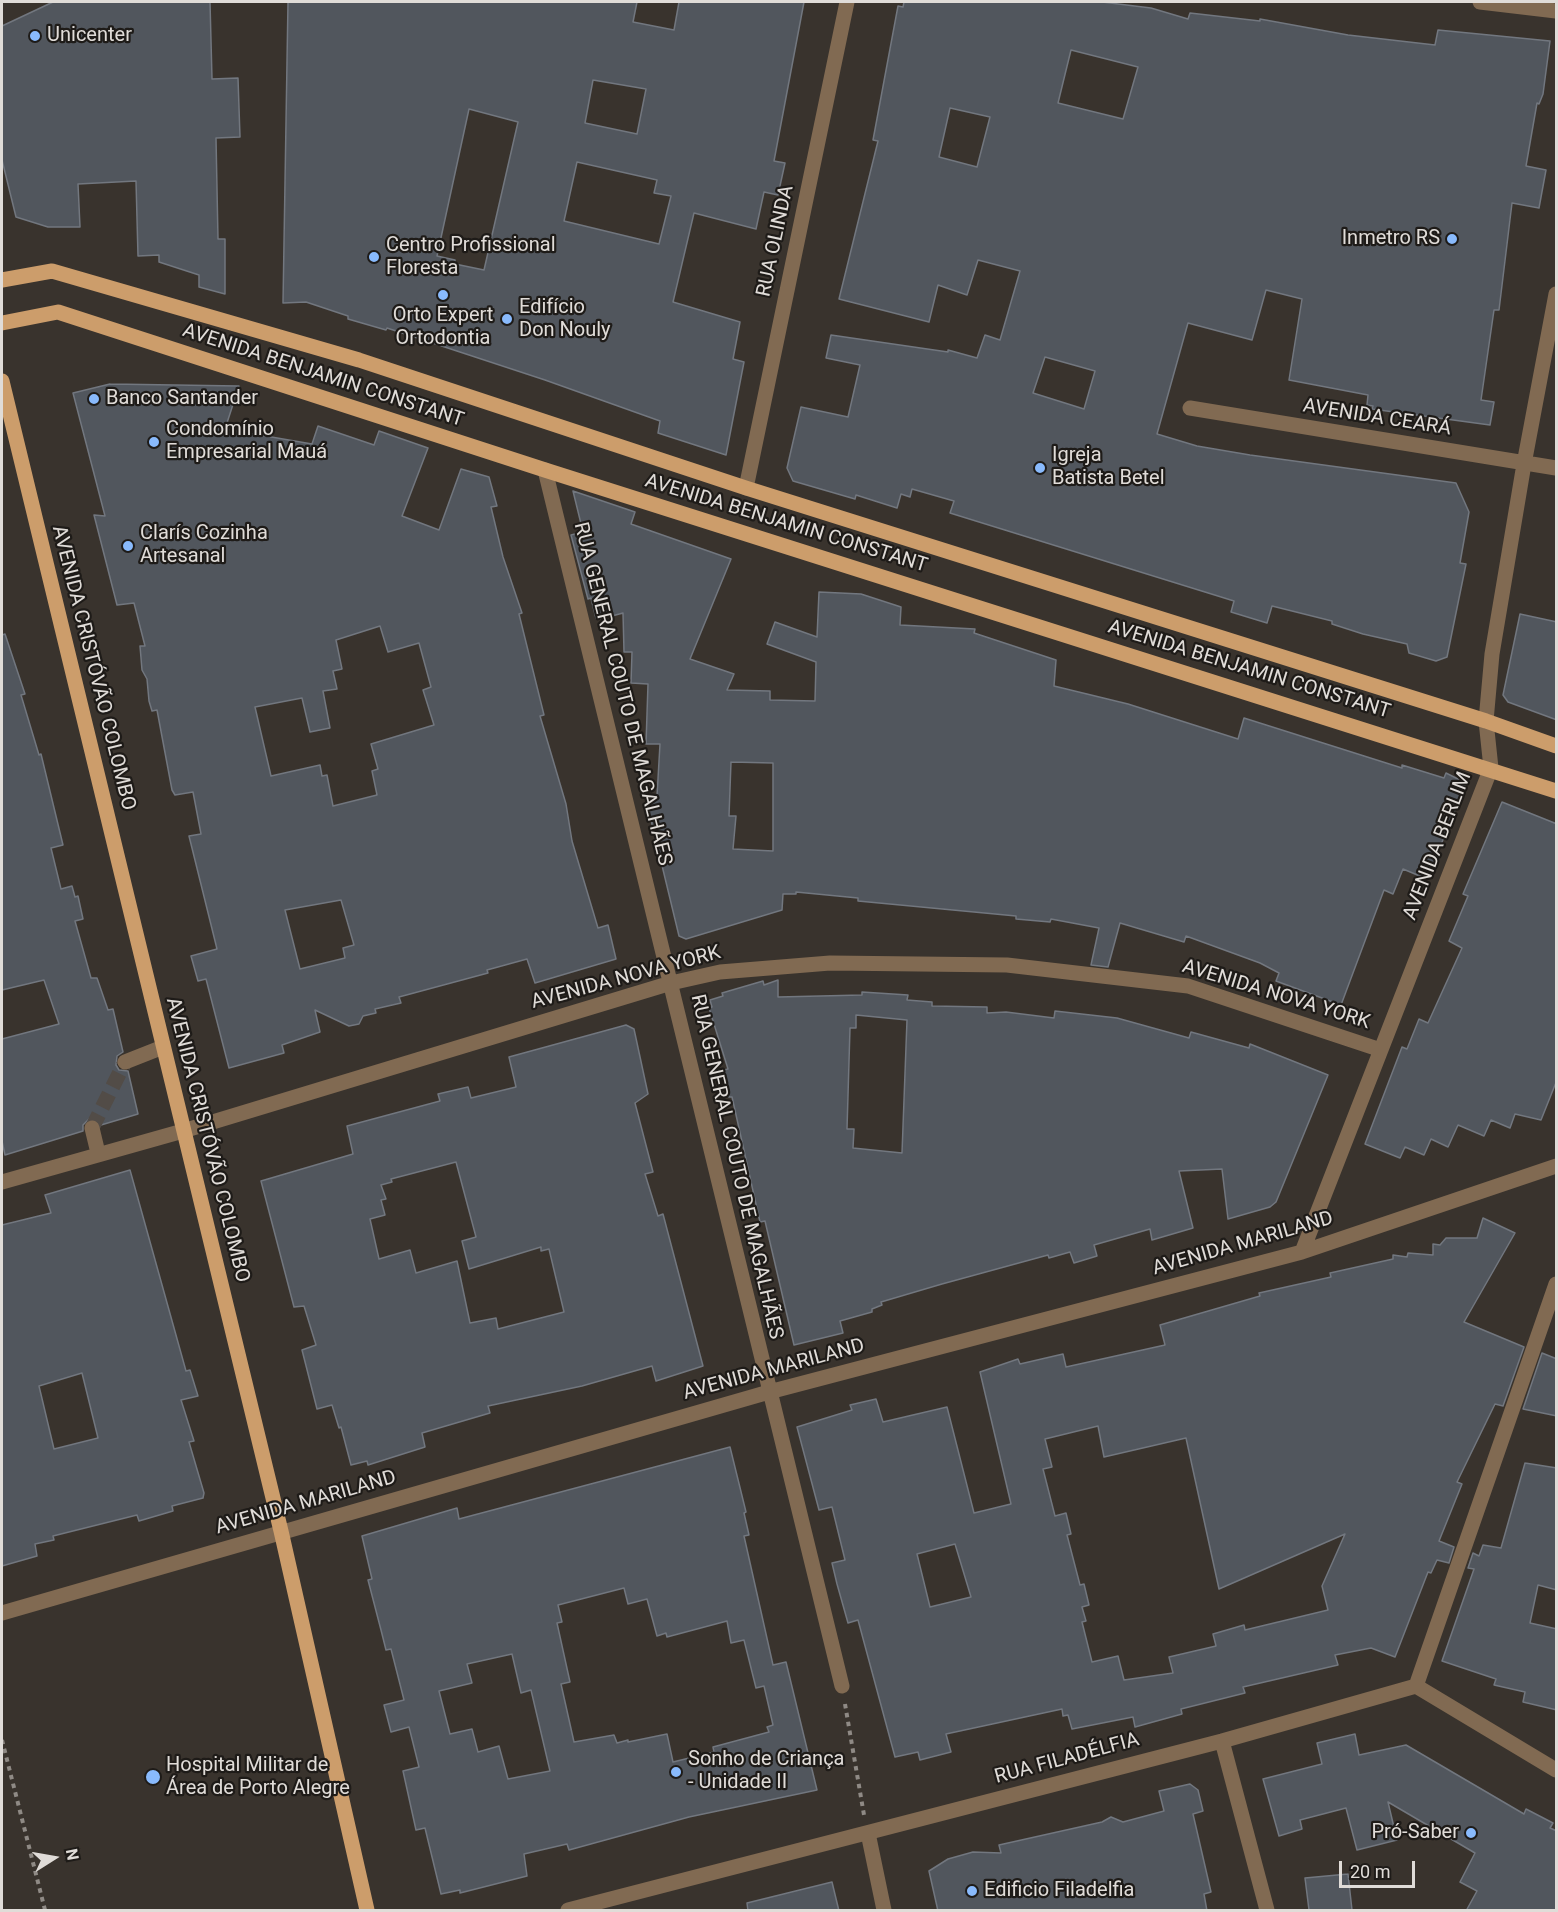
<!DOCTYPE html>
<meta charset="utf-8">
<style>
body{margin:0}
#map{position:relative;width:1558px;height:1912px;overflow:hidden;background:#39332d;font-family:Roboto,sans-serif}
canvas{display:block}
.frame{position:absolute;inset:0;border:3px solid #e0dcd8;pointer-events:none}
.north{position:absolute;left:24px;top:1828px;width:60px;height:60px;-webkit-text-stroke:4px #1e1b18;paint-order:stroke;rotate:79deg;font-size:16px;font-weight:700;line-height:24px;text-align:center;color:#e0dcd8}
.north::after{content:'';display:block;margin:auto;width:21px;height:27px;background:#e0dcd8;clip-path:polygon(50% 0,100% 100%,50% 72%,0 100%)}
.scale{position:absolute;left:1339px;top:1861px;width:76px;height:27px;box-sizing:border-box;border:3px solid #e0dcd8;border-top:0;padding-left:8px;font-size:18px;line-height:21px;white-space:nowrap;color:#e0dcd8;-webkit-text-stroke:4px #1e1b18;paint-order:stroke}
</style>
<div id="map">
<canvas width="1558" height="1912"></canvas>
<div class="frame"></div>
<div class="north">N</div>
<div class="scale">20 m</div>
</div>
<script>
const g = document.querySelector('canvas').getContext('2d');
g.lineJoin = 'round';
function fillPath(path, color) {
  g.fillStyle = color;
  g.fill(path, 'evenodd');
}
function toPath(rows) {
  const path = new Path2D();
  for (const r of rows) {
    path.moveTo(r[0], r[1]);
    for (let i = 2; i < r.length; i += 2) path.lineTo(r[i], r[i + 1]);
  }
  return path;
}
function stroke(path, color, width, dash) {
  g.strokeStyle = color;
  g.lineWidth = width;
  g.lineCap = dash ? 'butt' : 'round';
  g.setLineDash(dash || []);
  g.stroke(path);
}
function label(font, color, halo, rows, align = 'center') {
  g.font = font + ' Roboto,sans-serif';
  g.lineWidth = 4.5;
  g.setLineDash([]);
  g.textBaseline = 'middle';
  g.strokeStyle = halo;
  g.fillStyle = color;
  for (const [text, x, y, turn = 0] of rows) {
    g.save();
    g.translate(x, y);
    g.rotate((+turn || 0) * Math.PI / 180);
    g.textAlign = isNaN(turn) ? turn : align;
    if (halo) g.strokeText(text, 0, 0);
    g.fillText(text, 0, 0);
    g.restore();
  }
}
const building = toPath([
 [53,2,210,2,212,79,238,78,240,137,216,138,218,239,225,239,225,294,199,287,199,275,159,262,159,255,138,256,136,181,78,184,80,227,48,227,16,217,2,160,2,26,53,2],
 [288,2,637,2,633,22,674,30,679,2,804,2,774,161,785,163,778,195,764,192,756,229,694,213,673,302,740,322,733,359,744,362,726,455,658,433,660,421,545,380,387,328,386,330,348,319,348,316,306,302,283,303,288,2],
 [593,80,646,89,637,134,585,123,593,80],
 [469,109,518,122,484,270,455,264,455,260,437,256,469,109],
 [577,162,657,180,654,193,671,196,659,244,564,221,577,162],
 [904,2,1102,2,1151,8,1188,19,1190,13,1260,21,1260,19,1348,35,1435,45,1438,30,1550,41,1543,94,1539,104,1537,103,1526,166,1546,170,1539,208,1512,203,1499,310,1494,310,1481,400,1494,402,1490,425,1372,409,1373,406,1367,405,1368,395,1289,380,1302,299,1266,290,1252,340,1188,323,1157,434,1197,446,1250,455,1456,483,1469,512,1460,563,1466,564,1447,657,1436,661,1409,653,1407,644,1363,634,1332,624,1332,621,1272,606,1267,623,1231,612,1234,601,950,513,954,501,912,489,910,497,901,494,897,508,856,495,855,499,793,481,787,468,801,407,848,417,860,365,826,358,831,335,948,352,948,350,977,358,985,335,1000,340,1020,271,978,260,967,295,938,285,929,322,839,299,878,141,873,140,898,6,903,7,904,2],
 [1071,50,1138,67,1123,119,1058,103,1071,50],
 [950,108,990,117,977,167,939,157,950,108],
 [1045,357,1095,371,1084,409,1033,393,1045,357],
 [110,384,239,386,225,429,312,444,318,426,374,445,379,431,428,448,402,516,439,530,461,469,489,477,497,506,491,507,503,557,522,613,519,614,544,715,540,716,566,804,572,841,598,928,608,925,616,959,535,983,527,959,487,970,488,973,399,997,401,1003,375,1009,376,1013,363,1016,359,1024,349,1026,315,1010,320,1032,282,1045,284,1053,229,1068,206,979,198,981,191,956,217,949,189,836,201,834,193,792,175,795,172,790,157,710,152,711,149,701,147,679,142,670,140,646,145,646,134,603,117,605,94,515,105,516,73,393,110,384],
 [380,626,388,652,419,643,431,687,423,690,434,725,371,744,378,769,372,771,377,795,333,806,327,775,322,776,320,765,271,776,255,707,302,698,310,732,330,728,323,691,337,689,333,671,342,669,336,640,380,626],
 [341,900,354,945,343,948,345,958,300,969,285,910,341,900],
 [573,491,635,512,631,524,731,559,690,659,734,674,727,690,770,691,770,700,815,701,816,662,767,644,775,622,817,637,819,592,861,594,901,607,900,625,975,629,974,633,1056,660,1054,686,1128,704,1238,739,1244,718,1402,768,1402,765,1444,778,1446,773,1466,783,1427,879,1403,869,1393,894,1384,890,1341,1005,1276,981,1279,973,1260,963,1186,936,1184,942,1120,923,1108,967,1091,965,1099,928,1051,919,1050,922,1016,919,1016,916,858,901,858,898,796,892,796,894,783,894,782,910,686,939,679,936,645,795,657,796,660,744,646,744,648,684,631,683,632,652,624,652,623,613,601,619,596,618,591,598,588,599,571,535,583,532,573,491],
 [731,762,773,763,773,851,733,849,736,816,729,816,731,762],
 [1520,614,1557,622,1557,720,1508,702,1503,695,1520,614],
 [5,634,25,694,21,695,39,755,41,754,63,845,51,848,61,889,72,886,75,897,78,896,83,919,75,921,91,978,97,978,108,1010,113,1009,123,1052,117,1056,116,1065,119,1070,128,1071,138,1114,101,1125,95,1119,89,1119,83,1125,83,1131,5,1155,2,1141,2,1039,59,1024,44,980,2,990,2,635,5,634],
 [1502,802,1557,824,1557,1080,1541,1120,1515,1114,1510,1128,1491,1120,1484,1136,1458,1125,1448,1147,1431,1139,1424,1155,1405,1147,1400,1158,1365,1144,1402,1047,1407,1049,1419,1019,1428,1023,1462,948,1449,941,1468,896,1463,894,1502,802],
 [778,980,778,997,862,995,862,992,908,995,907,1000,932,1002,932,1006,987,1007,987,1013,1006,1012,1054,1018,1055,1011,1117,1018,1189,1038,1191,1032,1249,1048,1250,1044,1328,1075,1276,1202,1270,1207,1228,1219,1222,1169,1179,1171,1193,1228,1152,1240,1150,1229,1094,1245,1097,1256,1074,1263,1070,1252,1049,1258,1048,1255,942,1284,881,1302,882,1305,872,1309,872,1312,840,1321,843,1333,794,1345,765,1221,760,1222,732,1097,729,1097,724,1070,728,1069,709,1008,712,1007,710,1000,723,996,722,993,763,981,764,985,778,980],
 [856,1015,907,1020,902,1153,853,1148,854,1129,847,1129,850,1028,856,1028,856,1015],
 [626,1025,634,1029,648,1094,635,1103,653,1172,645,1174,658,1216,663,1214,703,1366,656,1381,652,1366,582,1386,488,1406,490,1413,422,1433,425,1447,368,1465,367,1461,351,1465,341,1427,339,1428,332,1405,317,1409,302,1350,316,1345,304,1306,294,1307,261,1181,353,1154,347,1126,440,1101,438,1094,468,1087,471,1098,516,1087,509,1057,626,1025],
 [456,1162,476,1237,462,1241,469,1269,541,1247,541,1251,549,1249,564,1312,498,1329,496,1318,470,1323,457,1261,416,1273,410,1250,379,1259,370,1219,385,1215,381,1200,386,1199,381,1185,392,1182,391,1179,456,1162],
 [130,1170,186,1371,190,1370,198,1396,181,1400,194,1441,189,1442,204,1493,203,1498,172,1506,173,1511,139,1521,137,1515,53,1536,54,1540,35,1544,37,1556,2,1566,2,1225,51,1213,45,1195,130,1170],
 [82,1373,98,1438,54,1449,39,1386,82,1373],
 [1483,1218,1515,1233,1464,1322,1524,1347,1503,1406,1495,1404,1457,1482,1462,1484,1439,1541,1454,1547,1449,1563,1437,1560,1431,1573,1428,1572,1395,1657,1371,1648,1335,1655,1338,1665,1243,1687,1245,1693,1181,1709,1182,1714,1135,1727,1133,1717,1072,1729,1068,1715,1063,1716,1062,1709,946,1734,951,1752,920,1760,918,1752,895,1757,858,1620,848,1623,837,1584,832,1563,845,1560,832,1507,819,1510,797,1427,852,1410,850,1405,876,1399,883,1422,947,1407,974,1513,1011,1504,980,1372,1018,1359,1020,1364,1063,1354,1066,1367,1165,1345,1160,1325,1260,1296,1259,1293,1331,1277,1330,1273,1393,1259,1393,1255,1407,1257,1408,1253,1433,1255,1433,1244,1440,1245,1446,1238,1477,1238,1483,1218],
 [1098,1426,1104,1457,1186,1438,1219,1589,1345,1534,1322,1586,1328,1610,1245,1630,1244,1625,1213,1634,1216,1646,1169,1657,1173,1673,1124,1680,1118,1656,1092,1662,1082,1622,1086,1621,1082,1607,1089,1605,1084,1584,1080,1585,1067,1535,1071,1534,1066,1513,1055,1516,1043,1469,1052,1467,1045,1439,1098,1426],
 [955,1544,971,1597,930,1607,917,1554,955,1544],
 [1542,1353,1557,1359,1557,1416,1523,1409,1542,1353],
 [730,1447,746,1512,744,1513,749,1535,744,1536,773,1665,786,1662,817,1790,689,1817,569,1850,567,1844,524,1854,527,1876,460,1893,460,1890,441,1894,425,1828,416,1830,403,1771,419,1767,409,1727,391,1732,384,1705,404,1700,391,1649,386,1650,381,1630,368,1580,372,1579,362,1536,457,1508,459,1519,730,1447],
 [624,1588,628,1604,647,1599,657,1636,666,1633,667,1637,727,1621,731,1643,744,1640,756,1688,764,1686,773,1725,767,1727,769,1732,713,1747,714,1752,673,1762,667,1734,628,1742,628,1740,617,1743,614,1735,574,1742,561,1684,570,1682,557,1623,562,1622,558,1605,624,1588],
 [512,1654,521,1693,531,1690,550,1771,508,1779,499,1746,478,1752,472,1729,450,1734,439,1691,472,1683,467,1664,512,1654],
 [1525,1463,1557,1468,1557,1590,1538,1585,1530,1623,1557,1629,1557,1710,1523,1702,1525,1692,1494,1685,1496,1679,1442,1661,1474,1569,1468,1568,1473,1553,1479,1556,1483,1545,1501,1548,1525,1463],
 [1355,1734,1359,1755,1406,1745,1524,1814,1526,1809,1553,1823,1550,1828,1557,1831,1557,1911,1466,1911,1477,1891,1460,1882,1475,1853,1388,1802,1397,1840,1357,1850,1346,1808,1300,1820,1302,1829,1279,1836,1263,1779,1322,1764,1317,1743,1355,1734],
 [1190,1784,1198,1790,1203,1811,1193,1814,1211,1892,1204,1894,1207,1911,938,1911,929,1871,948,1859,973,1852,1001,1853,999,1845,1102,1822,1111,1817,1123,1822,1164,1811,1159,1791,1190,1784],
 [1348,1874,1352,1910,1309,1910,1305,1878,1348,1874],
 [832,1882,839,1911,748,1911,747,1903,832,1882]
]);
const minorTunnel = toPath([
 [92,1128,125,1062]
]);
const path = toPath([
 [845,1704,864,1815],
 [2,1740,45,1910]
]);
const minor = toPath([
 [1480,2,1556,11],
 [1190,408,1556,468],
 [545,470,842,1686],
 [746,488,847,2],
 [125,1062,163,1047],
 [92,1128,98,1153],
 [2,1182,183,1131,671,983,720,972,830,963,1007,965,1188,986,1381,1050],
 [1302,1252,1491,768,1486,721,1492,654,1524,464,1556,294],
 [2,1613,769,1392,1302,1252,1556,1166],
 [1416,1686,1556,1284],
 [1222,1741,1267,1910],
 [868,1833,884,1910],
 [568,1910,1222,1741,1416,1686,1556,1770]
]);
const major = toPath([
 [2,280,52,271,359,360,746,488,1486,721,1556,746],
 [2,323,58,312,545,470,1556,791],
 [2,381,281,1531,367,1910]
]);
const markers = [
 [35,36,6,"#89bafc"],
 [1452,239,6,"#89bafc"],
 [374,257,6,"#89bafc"],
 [443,295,6,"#89bafc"],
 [507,319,6,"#89bafc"],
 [94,399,6,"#89bafc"],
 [154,442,6,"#89bafc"],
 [1040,468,6,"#89bafc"],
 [128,546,6,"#89bafc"],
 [676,1772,6,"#89bafc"],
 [153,1777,8,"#89bafc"],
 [1471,1833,6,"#89bafc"],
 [972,1891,6,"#89bafc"]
];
const poiNames = [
 ["Unicenter",47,36],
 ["Inmetro RS",1440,239,"right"],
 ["Centro Profissional",386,246],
 ["Floresta",386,269],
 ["Edifício",519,308],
 ["Don Nouly",519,331],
 ["Orto Expert",443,316,"center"],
 ["Ortodontia",443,339,"center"],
 ["Banco Santander",106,399],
 ["Condomínio",166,430],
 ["Empresarial Mauá",166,453],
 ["Igreja",1052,456],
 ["Batista Betel",1052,479],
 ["Clarís Cozinha",140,534],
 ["Artesanal",140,557],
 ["Sonho de Criança",688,1760],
 ["- Unidade II",688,1783],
 ["Hospital Militar de",166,1766],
 ["Área de Porto Alegre",166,1789],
 ["Pró-Saber",1459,1833,"right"],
 ["Edificio Filadelfia",984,1891]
];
const streetNames = [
 ["RUA OLINDA",776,241,-78],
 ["AVENIDA BENJAMIN CONSTANT",323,376,18],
 ["AVENIDA CEARÁ",1377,418,9],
 ["AVENIDA BENJAMIN CONSTANT",786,524,17],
 ["AVENIDA CRISTÓVÃO COLOMBO",93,668,76],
 ["AVENIDA BENJAMIN CONSTANT",1249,670,17],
 ["RUA GENERAL COUTO DE MAGALHÃES",622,694,76],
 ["AVENIDA BERLIM",1438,846,-69],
 ["AVENIDA NOVA YORK",626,978,-15],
 ["AVENIDA NOVA YORK",1276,995,17],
 ["AVENIDA CRISTÓVÃO COLOMBO",207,1140,76],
 ["RUA GENERAL COUTO DE MAGALHÃES",736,1167,77],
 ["AVENIDA MARILAND",1243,1244,-16],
 ["AVENIDA MARILAND",774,1370,-15],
 ["AVENIDA MARILAND",306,1503,-16],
 ["RUA FILADÉLFIA",1067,1759,-15]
];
fillPath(building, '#51565d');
stroke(building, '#72777f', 1.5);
stroke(minorTunnel, '#524c47', 15, [15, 8]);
stroke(path, '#8f8a85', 4, [4.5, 4.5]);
stroke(minor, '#816a52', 15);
stroke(major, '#cc9d6b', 15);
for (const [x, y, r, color] of markers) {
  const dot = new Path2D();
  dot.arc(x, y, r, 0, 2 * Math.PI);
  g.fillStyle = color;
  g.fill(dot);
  stroke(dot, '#1e1b18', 2);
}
label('20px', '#e0dcd8', '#1e1b18', poiNames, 'left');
label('20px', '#e0dcd8', '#1e1b18', streetNames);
</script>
